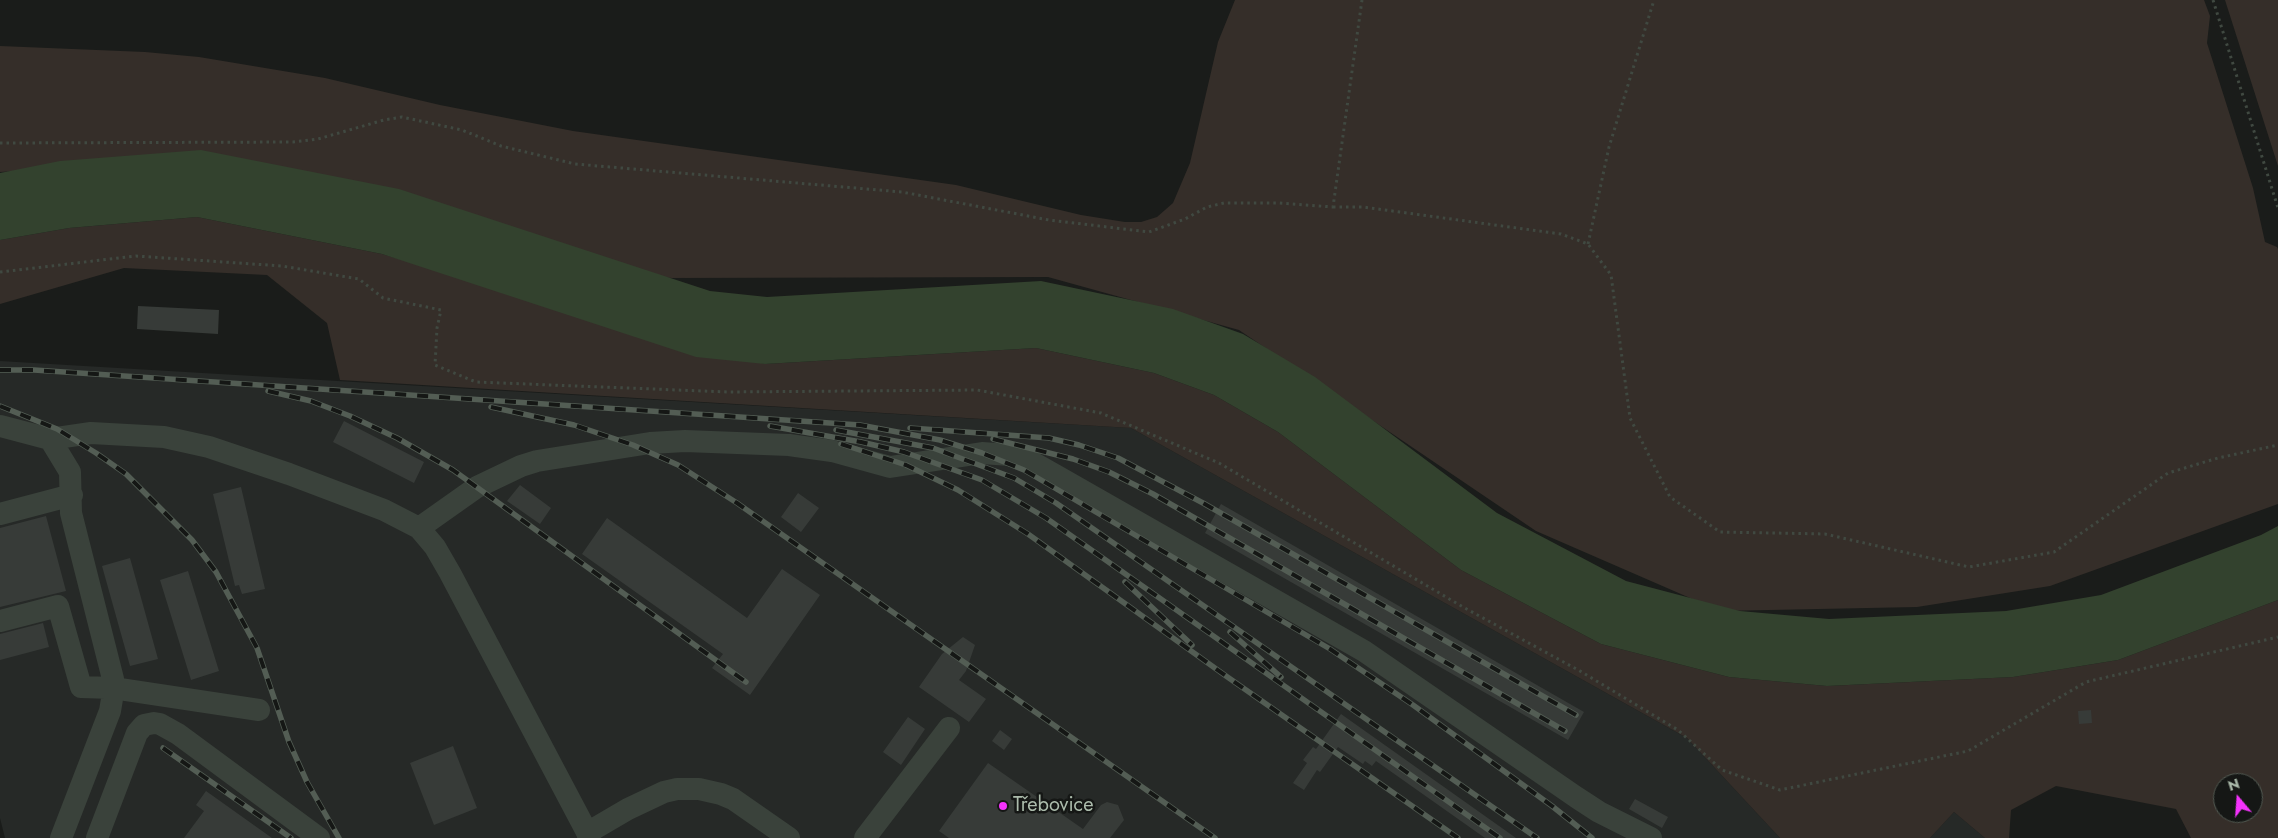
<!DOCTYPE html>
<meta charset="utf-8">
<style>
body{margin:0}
#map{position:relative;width:2278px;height:838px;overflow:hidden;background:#1a1c1a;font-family:Jost,sans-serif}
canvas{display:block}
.north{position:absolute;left:2213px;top:773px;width:50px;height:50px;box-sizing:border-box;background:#151715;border:1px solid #515951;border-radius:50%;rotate:342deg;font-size:14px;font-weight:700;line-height:20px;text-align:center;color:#acbcac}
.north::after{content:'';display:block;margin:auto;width:18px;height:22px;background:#f432fc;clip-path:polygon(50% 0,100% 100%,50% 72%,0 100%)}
</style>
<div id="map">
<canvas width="2278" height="838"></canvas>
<div class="north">N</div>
</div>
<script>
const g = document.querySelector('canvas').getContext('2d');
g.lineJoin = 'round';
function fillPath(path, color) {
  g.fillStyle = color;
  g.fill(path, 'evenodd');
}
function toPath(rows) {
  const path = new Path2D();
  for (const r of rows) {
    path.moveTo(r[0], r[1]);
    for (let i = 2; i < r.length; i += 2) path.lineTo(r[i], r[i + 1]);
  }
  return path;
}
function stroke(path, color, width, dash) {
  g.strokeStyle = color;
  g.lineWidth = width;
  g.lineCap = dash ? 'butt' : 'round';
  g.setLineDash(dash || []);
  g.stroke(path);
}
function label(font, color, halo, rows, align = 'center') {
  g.font = font + ' Jost,sans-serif';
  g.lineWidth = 5;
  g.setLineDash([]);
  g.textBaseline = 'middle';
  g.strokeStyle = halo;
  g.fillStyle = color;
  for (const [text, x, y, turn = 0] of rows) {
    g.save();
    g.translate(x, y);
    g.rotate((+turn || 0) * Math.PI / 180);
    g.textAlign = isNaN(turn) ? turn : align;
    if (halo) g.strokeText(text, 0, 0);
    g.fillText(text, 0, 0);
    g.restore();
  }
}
const built = toPath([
 [0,361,1131,428,1687,738,1780,838,5,838,0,818],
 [1954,812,1985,838,1930,838]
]);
const green = toPath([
 [1235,0,2204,0,2210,16,2207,43,2253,188,2265,242,2277,247,2278,249,2278,504,2050,586,1917,607,1720,611,1536,531,1239,330,1048,277,672,278,626,275,81,167,0,172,0,46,145,52,199,57,325,78,440,105,573,131,956,185,1081,215,1125,222,1141,222,1157,217,1173,203,1190,163,1218,42],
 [2225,0,2278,0,2278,166],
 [197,217,382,254,765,364,1036,348,1154,373,1214,395,1278,432,1461,570,1601,644,1729,677,1827,686,2013,677,2118,660,2278,600,2278,838,2191,838,2176,809,2056,786,2011,810,2009,838,1985,838,1954,812,1930,838,1780,838,1687,738,1131,428,340,380,327,323,267,275,124,268,0,304,0,240,69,228],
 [2223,783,2253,783,2253,813,2223,813]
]);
const water = toPath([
 [201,150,399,189,710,291,767,297,1041,281,1173,309,1243,334,1315,377,1497,513,1626,581,1740,611,1829,619,2006,611,2101,595,2261,535,2278,526,2278,600,2118,660,2013,677,1827,686,1729,677,1601,644,1461,570,1278,432,1214,395,1154,373,1036,348,765,364,696,357,382,254,197,217,69,228,0,240,0,173,60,161]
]);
const building = toPath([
 [138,306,219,310,218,334,137,329],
 [344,421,424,462,414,483,333,442],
 [520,485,551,508,540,524,507,501],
 [241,487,265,589,242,594,239,585,235,586,213,494],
 [798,493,819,508,801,532,781,517],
 [1221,504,1584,712,1568,740,1205,533],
 [46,516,66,591,0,607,0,528],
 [607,518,747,618,782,569,820,595,750,695,712,668,723,654,582,554],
 [130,558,158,659,130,666,102,566],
 [188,571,219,671,191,680,160,580],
 [43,623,49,647,0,660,0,634],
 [963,637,975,645,966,671,959,680,986,699,969,722,919,687,942,654],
 [2091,710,2092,723,2079,724,2078,711],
 [1341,714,1516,838,1485,838,1376,761,1372,766,1365,761,1363,764,1338,747,1320,772,1317,770,1304,790,1293,783,1307,763,1303,760,1313,747,1316,749],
 [908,717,925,729,901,765,883,752],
 [1000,730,1012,739,1004,750,992,741],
 [453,746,477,808,434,825,410,763],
 [988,763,1083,829,1101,805,1107,802,1118,805,1124,820,1110,838,949,838,939,831],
 [206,791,272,838,184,838,204,811,196,805],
 [1635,799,1668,817,1662,828,1629,809]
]);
const path = toPath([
 [2213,0,2278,208],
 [0,143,293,142,318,139,384,120,402,117,462,130,501,146,575,164,902,192,1049,220,1149,232,1185,219,1207,207,1224,203,1279,203,1333,207,1362,0],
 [1333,207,1363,207,1561,234,1588,244,1611,275,1630,418,1670,497,1720,532,1825,534,1969,567,2054,552,2168,473,2218,458,2278,445],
 [1588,244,1609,147,1654,0],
 [0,272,136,256,282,266,359,279,383,298,441,310,437,328,435,365,476,382,728,392,977,390,1101,413,1219,463,1463,607,1580,671,1678,730,1722,770,1780,790,1968,751,2086,682,2278,637]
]);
const minor = toPath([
 [0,426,50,439],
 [0,514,72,495],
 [419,528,477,487,521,466,537,461,650,443,685,441,789,445,832,451,890,467,982,453,1010,455,1034,463,1057,476,1364,651,1576,797,1599,812,1651,838],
 [0,621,58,606,81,687,113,688,259,710],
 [587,833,628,809,664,792,677,789,699,789,721,794,733,799,789,838],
 [61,838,110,711,112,699,113,679,71,513,70,472,50,439,91,433,164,437,209,447,289,474,384,510,419,528,435,547,450,573,590,838],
 [97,838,137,733,144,725,154,723,160,724,178,734,319,838],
 [865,838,949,728]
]);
const rail = toPath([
 [0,370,34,370,860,425,940,440,982,453,1024,470,1330,649,1413,705,1552,806,1592,838],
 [268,391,311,401,350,416,397,438,453,470,746,682],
 [0,406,57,429,96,453,126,474,192,540,216,572,257,648,289,742,307,782,339,838],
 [491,407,574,425,633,445,678,465,737,503,1215,838],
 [770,426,861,442,904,452,982,480,1046,518,1500,838],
 [910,428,1049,438,1079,445,1118,458,1203,503,1576,715],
 [836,430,933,448,1014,478,1056,503,1537,838],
 [993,439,1073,459,1109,472,1153,494,1565,731],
 [841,444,906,465,958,490,1028,534,1226,676,1458,838],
 [1125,582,1192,645],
 [1230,632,1281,677],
 [163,748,291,838]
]);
const markers = [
 [1003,806,5,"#f432fc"]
];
const poiNames = [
 ["Třebovice",1013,806]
];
fillPath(built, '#262927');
fillPath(green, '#352e29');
fillPath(water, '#33422e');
fillPath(building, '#373b38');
stroke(path, '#404941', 3, [2.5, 4]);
stroke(minor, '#3a423b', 22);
stroke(rail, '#535d54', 5.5);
stroke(rail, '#151715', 4, [11]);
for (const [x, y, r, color] of markers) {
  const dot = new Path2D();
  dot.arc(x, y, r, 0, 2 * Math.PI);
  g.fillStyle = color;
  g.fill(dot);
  stroke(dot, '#151715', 2);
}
label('20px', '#acbcac', '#151715', poiNames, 'left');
</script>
